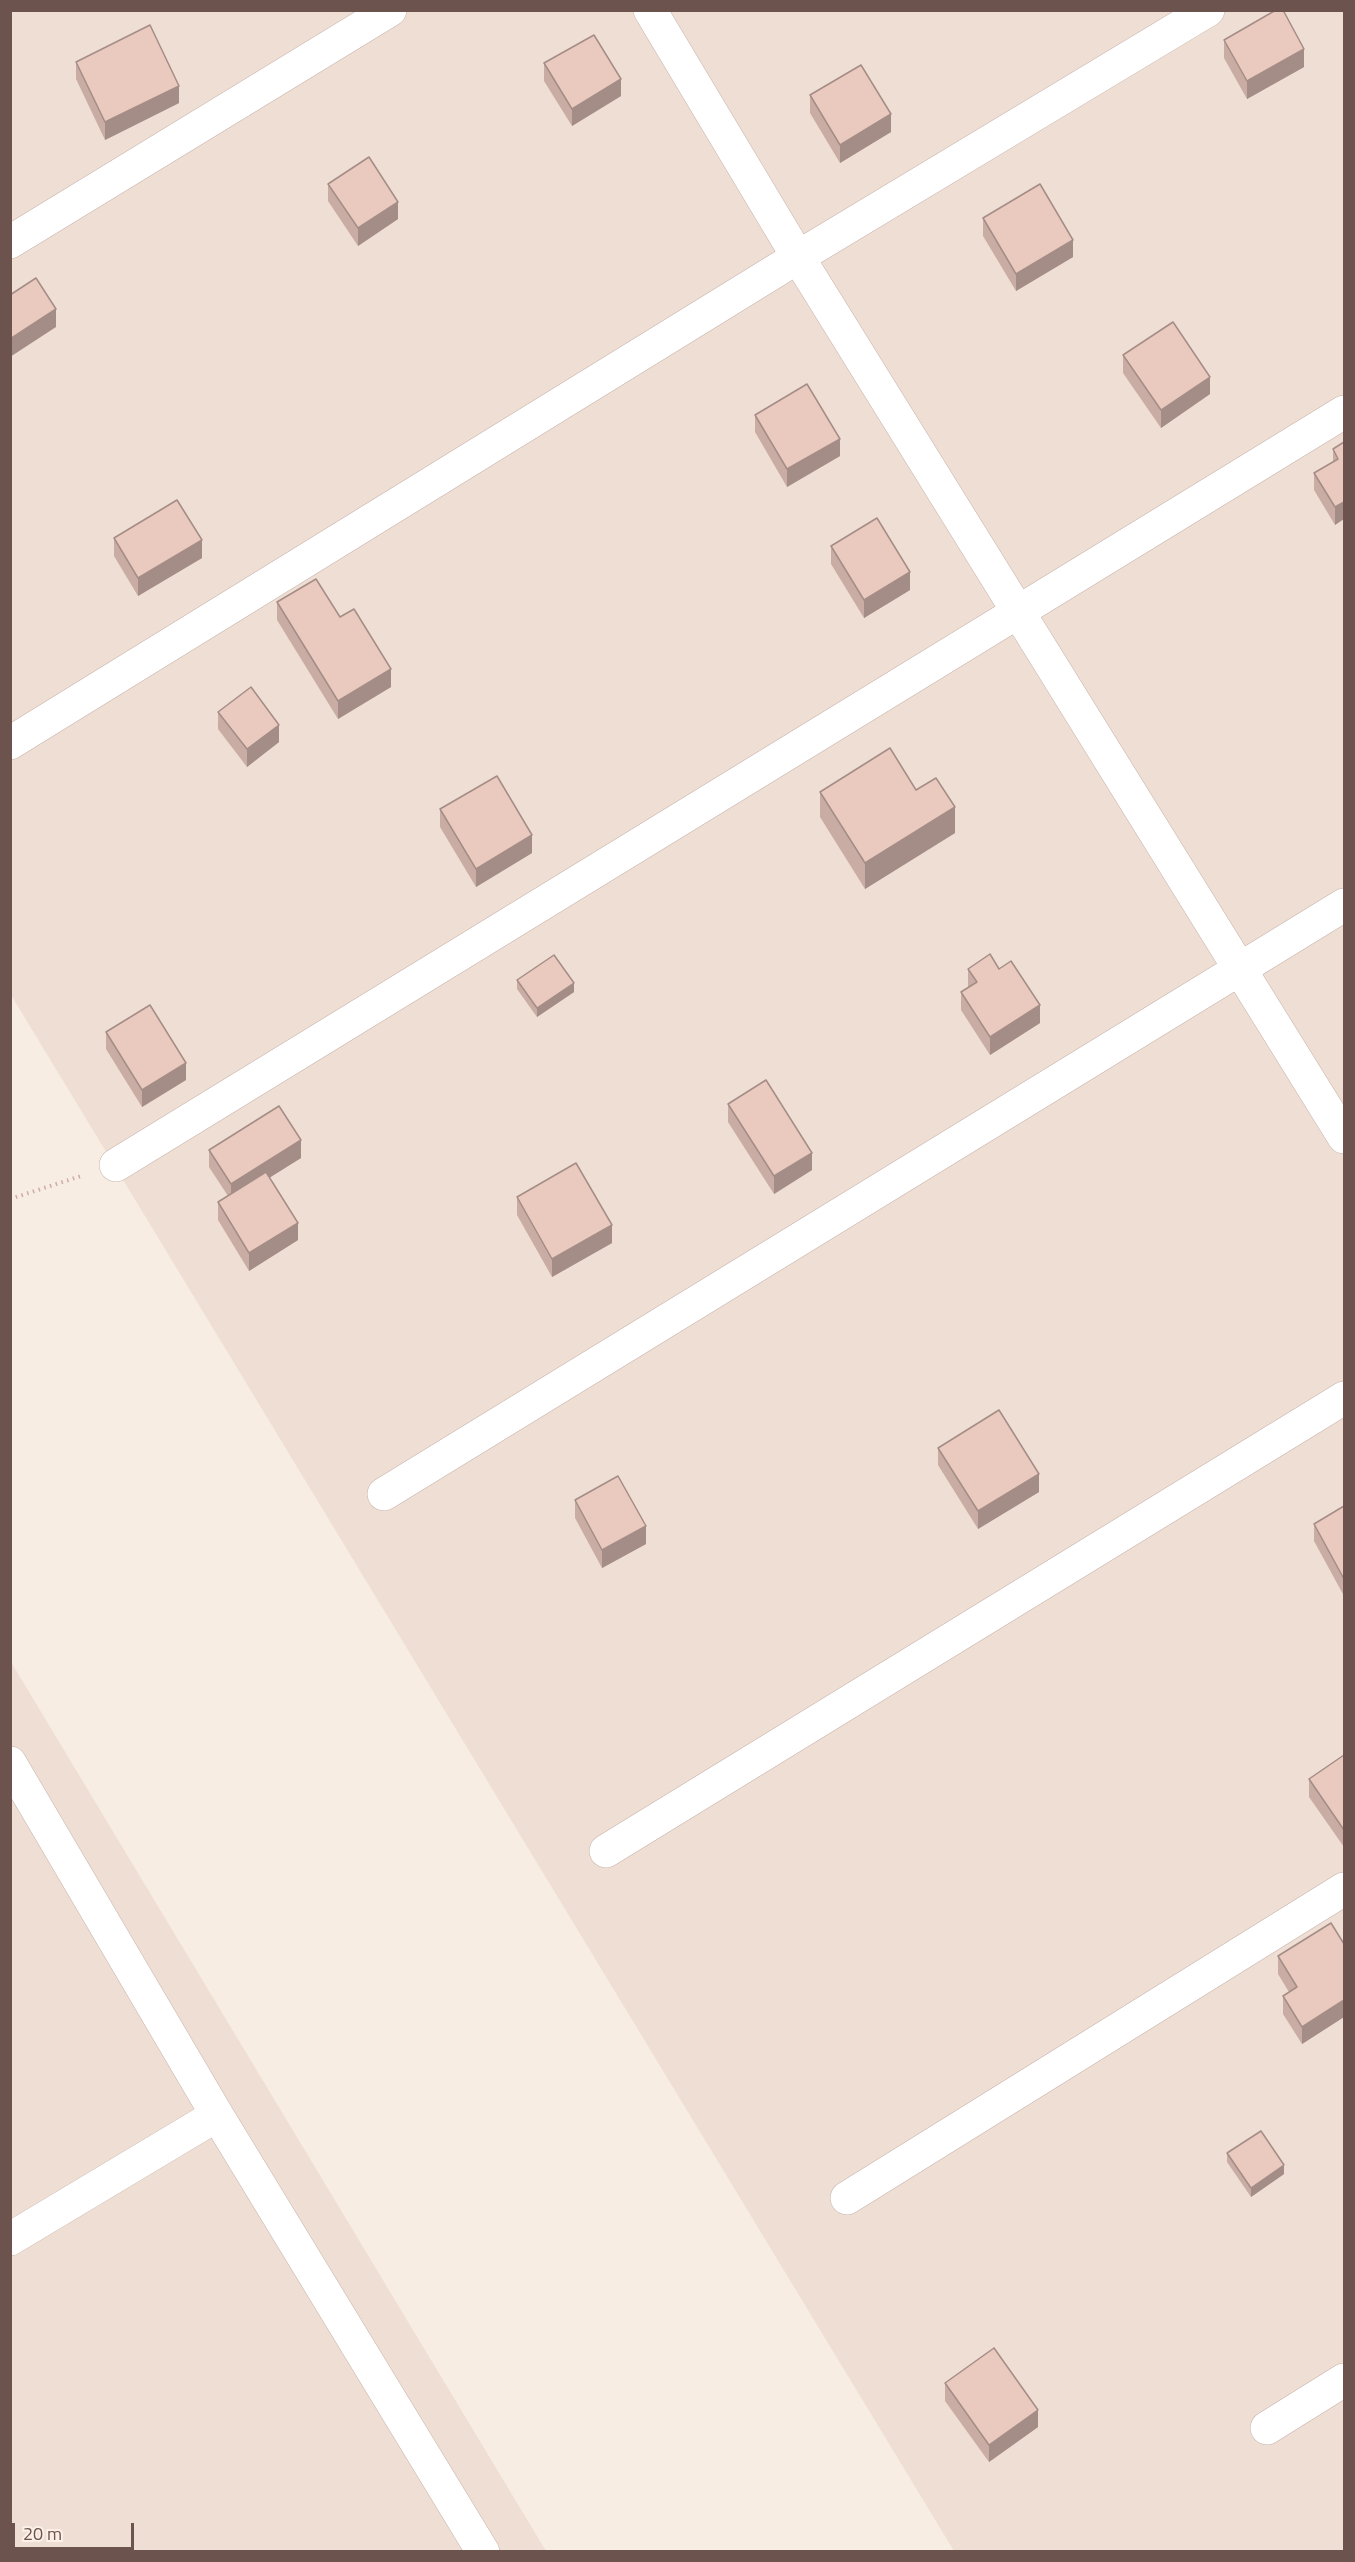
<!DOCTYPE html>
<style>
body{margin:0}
#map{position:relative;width:1355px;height:2562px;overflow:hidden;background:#f8ede3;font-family:"Titillium Web",sans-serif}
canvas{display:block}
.frame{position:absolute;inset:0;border:12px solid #6d534d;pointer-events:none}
.scale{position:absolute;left:12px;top:2523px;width:122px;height:27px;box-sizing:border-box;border:3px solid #6d534d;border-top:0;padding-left:8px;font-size:18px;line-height:21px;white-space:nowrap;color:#6d534d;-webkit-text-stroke:4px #fcf1e9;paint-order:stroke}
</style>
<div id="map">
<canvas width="1355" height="2562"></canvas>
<div class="frame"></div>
<div class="scale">20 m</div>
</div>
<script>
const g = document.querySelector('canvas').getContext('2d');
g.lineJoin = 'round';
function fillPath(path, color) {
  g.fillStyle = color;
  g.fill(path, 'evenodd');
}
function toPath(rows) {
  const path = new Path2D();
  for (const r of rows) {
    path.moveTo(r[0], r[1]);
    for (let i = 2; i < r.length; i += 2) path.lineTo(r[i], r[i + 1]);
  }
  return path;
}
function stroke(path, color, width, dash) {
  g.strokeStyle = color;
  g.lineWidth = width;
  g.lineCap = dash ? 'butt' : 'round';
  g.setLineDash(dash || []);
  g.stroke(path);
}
const residential = toPath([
 [11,11,1344,11,1344,2551,954,2551,11,995],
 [11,1662,546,2551,11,2551]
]);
const path = toPath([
 [10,1199,81,1176]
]);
const minor = toPath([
 [650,10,798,257,1344,1137],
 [10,242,390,10],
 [10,743,798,257,1208,10],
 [116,1165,1344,412],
 [384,1494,1344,905],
 [10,1763,217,2115,483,2552],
 [606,1851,1344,1398],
 [847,2198,1344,1889],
 [10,2239,217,2115],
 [1267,2428,1344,2380]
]);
const wall = toPath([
 [1224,40,1304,67,1247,99,1224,58],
 [76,62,179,103,105,140,76,79],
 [544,63,621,96,572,126,544,81],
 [810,95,891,132,840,163,810,113],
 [328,184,398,219,358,246,328,201],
 [983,218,1073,257,1016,291,983,236],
 [1123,355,1210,394,1161,428,1123,373],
 [755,415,840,456,787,487,755,432],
 [1344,442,1335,525,1314,490,1314,473,1333,462,1333,449],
 [114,538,202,558,138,596,114,556],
 [831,546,910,590,864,618,831,564],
 [277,602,391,687,338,719,277,620],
 [218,712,279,742,247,767,218,729],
 [916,790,955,833,865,889,820,817,820,792],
 [440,809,532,853,476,887,440,827],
 [968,969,999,969,1040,1023,990,1055,961,1010,961,992,968,987],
 [517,980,574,992,537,1017,517,989],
 [106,1032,186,1080,142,1107,106,1049],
 [728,1104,812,1170,774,1194,728,1122],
 [209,1150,301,1158,269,1177,298,1240,249,1271,218,1220,218,1202,228,1196,209,1167],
 [517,1197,612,1243,552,1277,517,1215],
 [938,1448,1039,1492,978,1529,938,1465],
 [575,1500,646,1544,602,1568,575,1518],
 [1344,1506,1344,1596,1314,1541,1314,1524],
 [1344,1755,1344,1847,1309,1797,1309,1779],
 [1344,1944,1344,2017,1302,2044,1283,2014,1283,1996,1289,1992,1278,1974,1278,1956],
 [1227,2153,1284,2174,1251,2197,1227,2162],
 [945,2383,1038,2427,989,2462,945,2401]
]);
const shadedWall = toPath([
 [1304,49,1304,67,1247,99,1247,81],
 [621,79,621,96,572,126,572,109],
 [179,86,179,103,105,140,105,122],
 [891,114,891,132,840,163,840,145],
 [398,202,398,219,358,246,358,228],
 [1073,240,1073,257,1016,291,1016,274],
 [56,309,56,327,10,357,10,339],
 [1210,377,1210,394,1161,428,1161,410],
 [840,439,840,456,787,487,787,469],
 [1344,502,1344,519,1335,525,1335,507],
 [202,540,202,558,138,596,138,578],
 [910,572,910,590,864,618,864,600],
 [391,669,391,687,338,719,338,701],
 [279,725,279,742,247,767,247,749],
 [955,807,955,833,865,889,865,863],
 [532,835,532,853,476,887,476,869],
 [574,983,574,992,537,1017,537,1008],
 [1040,1005,1040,1023,990,1055,990,1037],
 [186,1063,186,1080,142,1107,142,1090],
 [301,1140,301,1158,231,1202,231,1184],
 [812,1153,812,1170,774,1194,774,1176],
 [298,1223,298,1240,249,1271,249,1253],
 [612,1225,612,1243,552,1277,552,1259],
 [1039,1474,1039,1492,978,1529,978,1511],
 [646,1526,646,1544,602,1568,602,1550],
 [1344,2000,1344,2017,1302,2044,1302,2027],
 [1284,2165,1284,2174,1251,2197,1251,2188],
 [1038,2410,1038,2427,989,2462,989,2445],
 [12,2446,12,2455,10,2456,10,2447]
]);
const building = toPath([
 [1276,10,1283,10,1304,49,1247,81,1224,40,1276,10],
 [150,25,179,86,105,122,76,62,150,25],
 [594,35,621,79,572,109,544,63,594,35],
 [861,65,891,114,840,145,810,95,861,65],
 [369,157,398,202,358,228,328,184,369,157],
 [1040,184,1073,240,1016,274,983,218,1040,184],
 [36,278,56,309,10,339,10,295,36,278],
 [1173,322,1210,377,1161,410,1123,355,1173,322],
 [807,384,840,439,787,469,755,415,807,384],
 [1344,442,1344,502,1335,507,1314,473,1338,459,1333,449,1344,442],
 [177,500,202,540,138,578,114,538,177,500],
 [877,518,910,572,864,600,831,546,877,518],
 [316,579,340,617,354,609,391,669,338,701,277,602,316,579],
 [251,687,279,725,247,749,218,712,251,687],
 [890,748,916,790,936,778,955,807,865,863,820,792,890,748],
 [497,776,532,835,476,869,440,809,497,776],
 [990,954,999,969,1011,961,1040,1005,990,1037,961,992,977,982,968,969,990,954],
 [554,955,574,983,537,1008,517,980,554,955],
 [150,1005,186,1063,142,1090,106,1032,150,1005],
 [766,1080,812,1153,774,1176,728,1104,766,1080],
 [279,1106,301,1140,231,1184,209,1150,279,1106],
 [576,1163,612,1225,552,1259,517,1197,576,1163],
 [266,1172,298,1223,249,1253,218,1202,266,1172],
 [999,1410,1039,1474,978,1511,938,1448,999,1410],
 [618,1476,646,1526,602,1550,575,1500,618,1476],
 [1344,1506,1344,1579,1314,1524,1344,1506],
 [1344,1755,1344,1830,1309,1779,1344,1755],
 [1331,1923,1344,1944,1344,2000,1302,2027,1283,1996,1297,1987,1278,1956,1331,1923],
 [1261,2131,1284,2165,1251,2188,1227,2153,1261,2131],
 [994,2348,1038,2410,989,2445,945,2383,994,2348]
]);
fillPath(residential, '#efded3');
stroke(minor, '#c7b4ac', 34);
stroke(path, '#ceaca3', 4, [1.5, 4.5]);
stroke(minor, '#fff', 33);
fillPath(wall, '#c9ada4');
fillPath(shadedWall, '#a48d86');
fillPath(building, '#eac9bf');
stroke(building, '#a48d86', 1.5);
</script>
